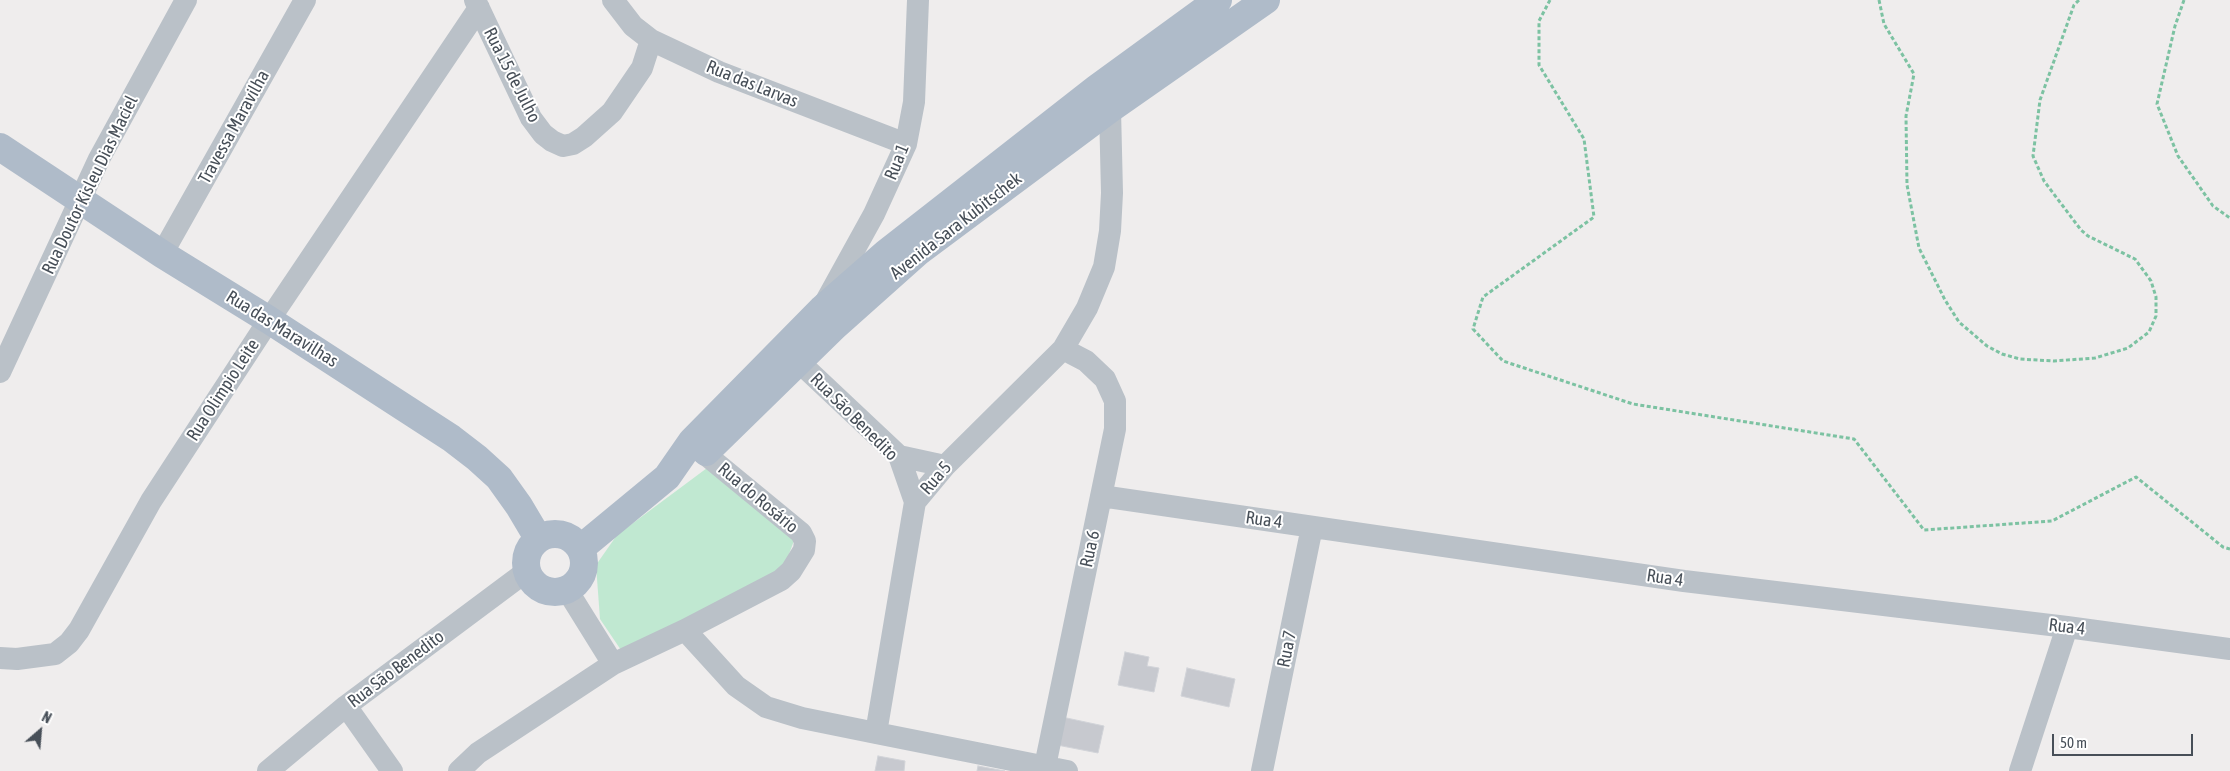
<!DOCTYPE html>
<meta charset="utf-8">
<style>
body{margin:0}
#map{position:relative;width:2230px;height:771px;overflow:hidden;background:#efeded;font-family:"Asap Condensed",sans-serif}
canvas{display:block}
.north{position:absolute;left:15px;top:706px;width:50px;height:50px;-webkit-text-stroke:4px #fff;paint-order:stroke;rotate:27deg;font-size:14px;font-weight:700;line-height:20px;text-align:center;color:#474f58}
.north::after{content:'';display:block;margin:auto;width:18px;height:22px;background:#474f58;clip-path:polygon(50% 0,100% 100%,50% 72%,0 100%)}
.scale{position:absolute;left:2052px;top:734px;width:141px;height:22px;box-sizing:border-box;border:2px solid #474f58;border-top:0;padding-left:6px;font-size:15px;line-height:18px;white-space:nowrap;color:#474f58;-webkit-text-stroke:4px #fff;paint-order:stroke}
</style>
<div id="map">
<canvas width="2230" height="771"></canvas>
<div class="north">N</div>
<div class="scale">50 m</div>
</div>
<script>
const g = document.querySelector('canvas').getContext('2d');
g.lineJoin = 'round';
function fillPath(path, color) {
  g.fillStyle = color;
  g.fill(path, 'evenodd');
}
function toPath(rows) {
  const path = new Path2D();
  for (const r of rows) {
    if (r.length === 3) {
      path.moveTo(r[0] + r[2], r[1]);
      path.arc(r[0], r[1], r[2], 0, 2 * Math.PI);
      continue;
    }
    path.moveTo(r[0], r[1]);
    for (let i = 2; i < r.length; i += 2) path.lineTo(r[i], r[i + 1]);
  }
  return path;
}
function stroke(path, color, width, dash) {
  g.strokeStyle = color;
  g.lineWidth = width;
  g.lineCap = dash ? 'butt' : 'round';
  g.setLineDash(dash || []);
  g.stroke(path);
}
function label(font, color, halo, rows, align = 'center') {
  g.font = font + ' "Asap Condensed",sans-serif';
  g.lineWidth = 4;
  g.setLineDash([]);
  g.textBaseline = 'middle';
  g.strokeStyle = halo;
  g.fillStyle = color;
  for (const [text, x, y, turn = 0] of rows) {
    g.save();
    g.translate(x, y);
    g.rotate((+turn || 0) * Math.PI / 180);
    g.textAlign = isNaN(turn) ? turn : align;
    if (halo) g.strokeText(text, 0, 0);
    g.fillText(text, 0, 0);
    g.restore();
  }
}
const green = toPath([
 [707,468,795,538,783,570,623,653,600,619,596,565,617,535]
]);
const building = toPath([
 [1125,652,1149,657,1147,666,1159,668,1154,692,1118,685,1125,652],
 [1187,668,1235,679,1229,707,1181,696,1187,668],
 [1062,717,1104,726,1098,753,1057,745,1062,717],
 [878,756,905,761,904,771,875,771,878,756],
 [978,766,1005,771,977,771,978,766]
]);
const path = toPath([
 [1550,0,1539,21,1539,65,1584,139,1594,217,1483,297,1473,329,1503,361,1633,404,1854,439,1924,530,2052,521,2136,477,2223,547,2230,549],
 [1879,0,1884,24,1914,74,1906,116,1907,185,1919,248,1945,300,1959,322,1987,346,2002,354,2020,359,2054,361,2095,358,2128,348,2149,332,2156,316,2156,297,2151,281,2135,259,2088,236,2081,230,2044,181,2033,156,2040,100,2074,5,2079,0],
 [2184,0,2175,26,2157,104,2178,156,2213,206,2230,218]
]);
const minor = toPath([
 [475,0,531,118,543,134,552,141,563,146,573,144,584,137,612,112,642,68,651,40],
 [613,0,633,26,651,40,719,72,906,144],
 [162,254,305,0],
 [826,301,874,214,906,144,914,102,918,0],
 [799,362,899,456,915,502],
 [0,372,99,159,186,0],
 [899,456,945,466],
 [1101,496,1684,581,2067,627,2230,649],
 [567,590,613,664],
 [685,630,781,580,791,571,804,550,805,541,801,533,705,454],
 [0,658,17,659,55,654,69,643,79,630,151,501,269,320,479,8],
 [346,706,392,771],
 [268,771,346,706,527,571],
 [459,771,478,753,613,664,685,630,736,686,766,707,802,718,876,733],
 [1044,771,1115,429,1115,401,1105,379,1086,361,1063,349],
 [1067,771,876,733,915,502,945,466,1063,349,1087,308,1104,267,1110,231,1112,193,1110,109],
 [1262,771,1312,527],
 [2020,771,2067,627]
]);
const major = toPath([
 [0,147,162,254,269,320,451,438,477,458,499,478,519,506,538,538],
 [706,452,835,326,918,252,1110,109,1266,0],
 [555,563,29],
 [581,548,667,477,692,441,822,309,886,253,1097,88,1218,0]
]);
const streetNames = [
 ["Rua 15 de Julho",512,75,63],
 ["Rua das Larvas",752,84,22],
 ["Travessa Maravilha",234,127,-61],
 ["Rua 1",897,162,-68],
 ["Rua Doutor Kisleu Dias Maciel",90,185,-64],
 ["Avenida Sara Kubitschek",956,226,-38],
 ["Rua das Maravilhas",282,329,32],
 ["Rua Olimpio Leite",223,390,-57],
 ["Rua São Benedito",854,417,45],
 ["Rua 5",936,478,-49],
 ["Rua do Rosário",758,498,40],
 ["Rua 4",1264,520,8],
 ["Rua 6",1090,549,-78],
 ["Rua 4",1665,578,8],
 ["Rua 4",2067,627,7],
 ["Rua 7",1287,649,-79],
 ["Rua São Benedito",396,669,-37]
];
fillPath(green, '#c0e8d1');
fillPath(building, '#c7c9cf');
stroke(building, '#d1d3d8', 1);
stroke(path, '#7cc2a2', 3, [4, 2.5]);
stroke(minor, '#bac1c8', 22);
stroke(major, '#afbbc9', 28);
label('18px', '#474f58', '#fff', streetNames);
</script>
